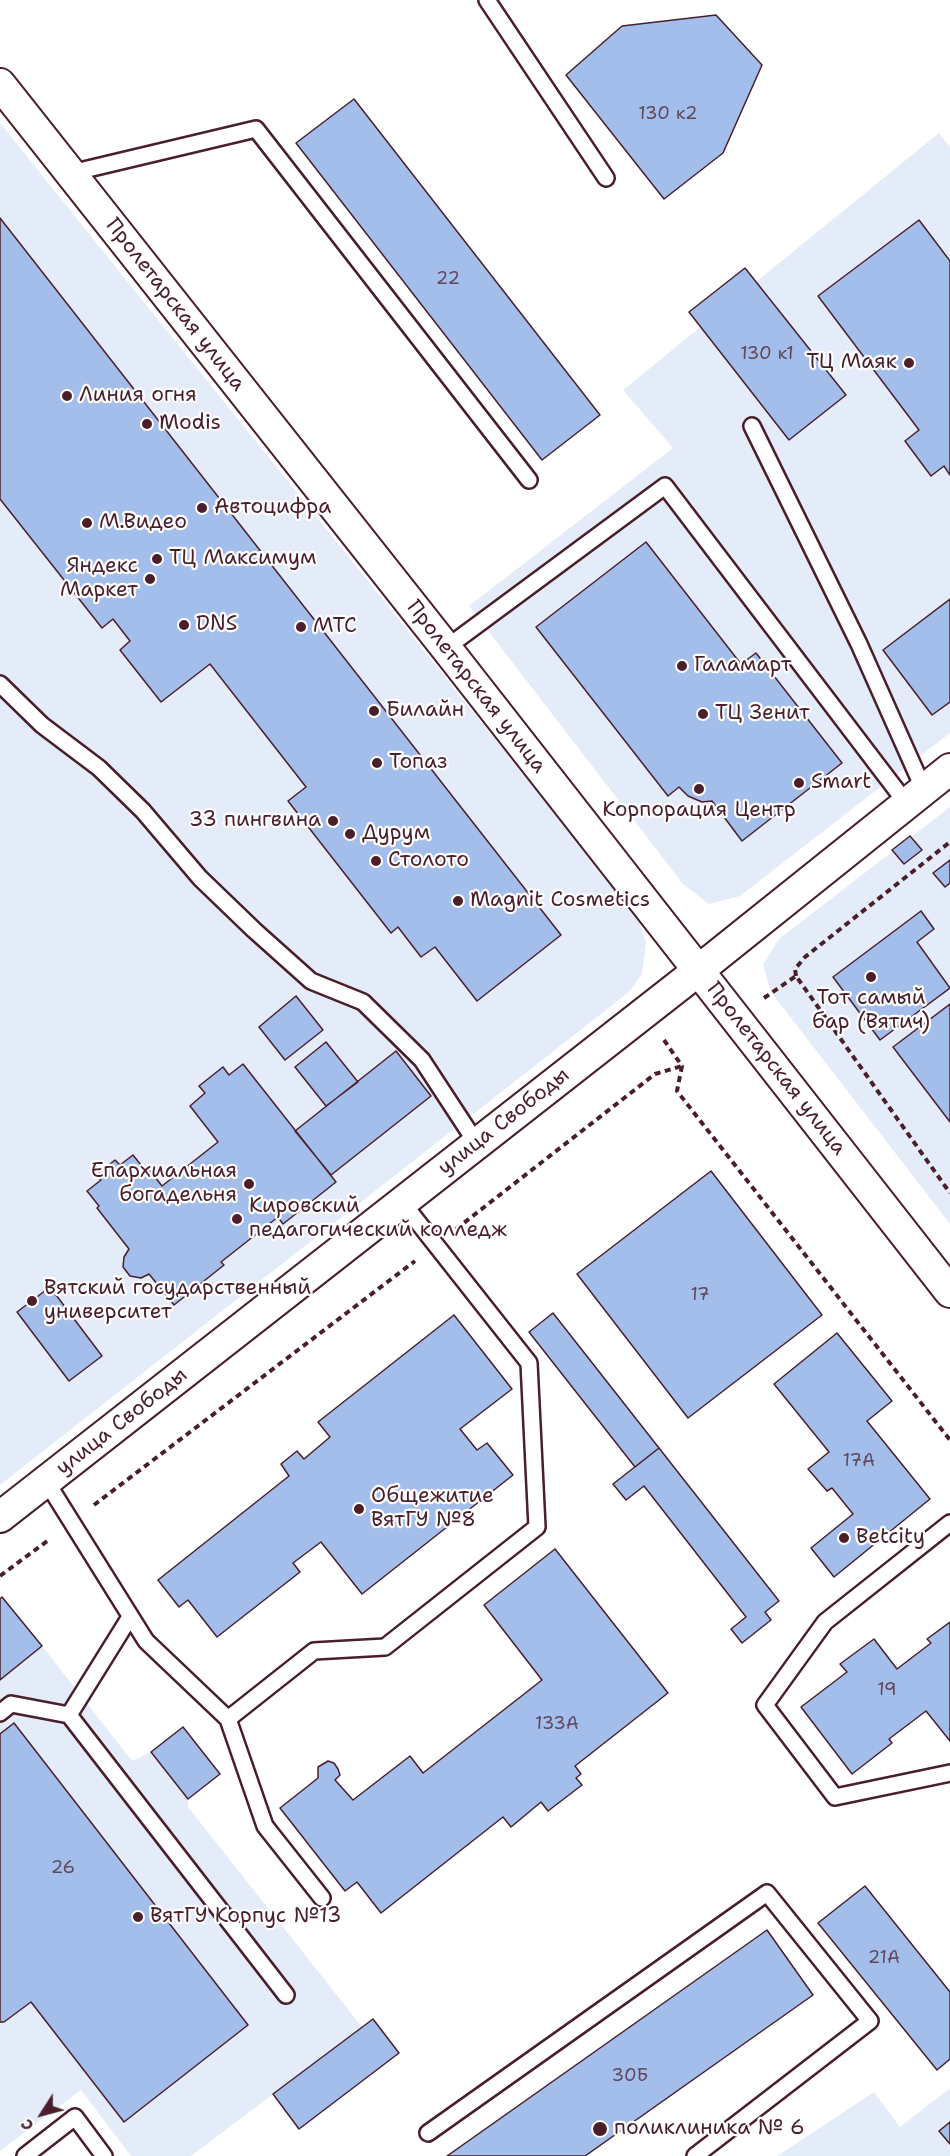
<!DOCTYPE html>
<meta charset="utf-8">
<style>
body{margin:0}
#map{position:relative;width:950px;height:2156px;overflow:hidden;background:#fff;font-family:"Shantell Sans",sans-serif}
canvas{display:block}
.north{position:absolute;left:12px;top:2084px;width:60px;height:60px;-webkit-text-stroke:4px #fff;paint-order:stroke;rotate:234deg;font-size:16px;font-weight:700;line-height:24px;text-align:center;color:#4a1f2b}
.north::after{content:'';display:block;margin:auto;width:21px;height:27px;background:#4a1f2b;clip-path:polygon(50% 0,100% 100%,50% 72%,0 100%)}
</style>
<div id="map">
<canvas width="950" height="2156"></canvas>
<div class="north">С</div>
</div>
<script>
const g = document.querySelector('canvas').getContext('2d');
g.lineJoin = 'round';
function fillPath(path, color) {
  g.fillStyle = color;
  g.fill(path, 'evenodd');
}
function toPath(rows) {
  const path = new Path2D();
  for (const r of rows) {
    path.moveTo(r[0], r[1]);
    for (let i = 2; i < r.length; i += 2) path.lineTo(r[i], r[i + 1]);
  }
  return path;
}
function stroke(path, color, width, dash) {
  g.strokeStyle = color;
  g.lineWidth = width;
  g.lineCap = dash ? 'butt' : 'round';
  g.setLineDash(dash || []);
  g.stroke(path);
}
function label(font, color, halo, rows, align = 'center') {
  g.font = font + ' "Shantell Sans",sans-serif';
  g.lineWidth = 4.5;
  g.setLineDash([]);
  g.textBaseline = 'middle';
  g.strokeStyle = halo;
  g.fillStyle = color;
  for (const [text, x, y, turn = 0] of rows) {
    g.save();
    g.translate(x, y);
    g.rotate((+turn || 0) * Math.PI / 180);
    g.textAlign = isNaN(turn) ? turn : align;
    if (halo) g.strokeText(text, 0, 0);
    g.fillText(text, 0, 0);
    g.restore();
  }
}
const built = toPath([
 [0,123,638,917,646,943,642,974,629,992,0,1485],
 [939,133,950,147,950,733,740,896,709,904,683,884,469,606,673,448,623,390],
 [950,807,950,1224,771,992,763,965,779,939],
 [42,1646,132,1761,151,1752,188,1799,188,1807,362,2027,191,2156,131,2156,81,2090,0,2151,0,1680],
 [950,2088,950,2156,777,2156,874,2092,900,2127]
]);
const building = toPath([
 [716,15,762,65,723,153,664,199,566,75,622,26,716,15],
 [354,99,600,415,542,460,296,143,354,99],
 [0,218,561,935,477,1001,435,947,421,957,398,927,391,933,288,801,306,787,210,664,161,702,120,650,130,641,113,619,102,628,0,499,0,218],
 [919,220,950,261,950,475,944,466,931,476,905,441,919,430,818,296,919,220],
 [745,268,846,395,789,440,689,312,745,268],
 [646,542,741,664,756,653,842,763,742,841,712,801,702,802,688,796,679,787,668,796,536,627,646,542],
 [950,599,950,702,932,715,883,650,950,599],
 [910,836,922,850,904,864,892,850,910,836],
 [950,860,950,883,945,887,933,873,950,860],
 [921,911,934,929,917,942,950,988,880,1040,833,977,921,911],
 [296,996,323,1030,285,1060,259,1027,296,996],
 [950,1004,950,1122,893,1047,950,1004],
 [326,1042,358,1082,326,1106,295,1067,326,1042],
 [396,1051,431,1096,331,1175,295,1131,396,1051],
 [243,1064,336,1182,283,1224,278,1217,221,1262,224,1265,174,1305,149,1274,141,1278,130,1276,123,1267,124,1257,129,1249,97,1208,99,1206,87,1191,101,1180,96,1175,115,1160,120,1165,133,1155,145,1170,148,1168,162,1186,218,1142,190,1106,205,1093,199,1086,223,1067,229,1075,243,1064],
 [711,1171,822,1315,688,1418,577,1274,711,1171],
 [50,1287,102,1356,69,1381,17,1312,50,1287],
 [553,1313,659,1448,635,1467,529,1332,553,1313],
 [454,1315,512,1389,460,1429,477,1450,487,1443,513,1475,362,1594,321,1542,293,1563,300,1572,217,1637,188,1600,179,1607,158,1580,289,1476,281,1464,297,1451,304,1459,330,1437,318,1422,454,1315],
 [837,1333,892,1401,867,1421,930,1499,834,1577,811,1548,853,1514,832,1488,827,1491,808,1469,829,1452,774,1384,837,1333],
 [659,1448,779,1601,765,1612,771,1620,742,1643,731,1629,746,1617,644,1486,626,1500,613,1484,659,1448],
 [555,1549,668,1693,575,1766,581,1774,576,1778,582,1785,548,1811,541,1802,511,1827,503,1817,381,1913,357,1882,345,1891,280,1808,318,1778,318,1767,328,1761,334,1763,338,1769,340,1775,335,1780,353,1800,410,1756,423,1773,542,1680,484,1605,555,1549],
 [2,1597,42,1646,0,1680,0,1599,2,1597],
 [950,1622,950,1741,926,1711,889,1739,892,1743,852,1774,801,1707,847,1672,840,1664,874,1639,897,1669,931,1643,927,1639,950,1622],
 [14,1723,248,2025,124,2122,31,2002,4,2022,0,2022,0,1734,14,1723],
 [183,1727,220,1774,188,1799,151,1752,183,1727],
 [865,1886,950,1992,950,2059,937,2070,818,1923,865,1886],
 [767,1930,813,1995,585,2156,447,2156,767,1930],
 [373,2019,399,2053,299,2129,273,2094,373,2019],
 [950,2122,950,2144,939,2131,950,2122]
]);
const path = toPath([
 [796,976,795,969,805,957,950,842],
 [764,998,796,976,950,1193],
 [664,1040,682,1066,677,1091,950,1440],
 [456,1229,655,1074,682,1066],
 [94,1505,415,1261],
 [0,1576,50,1539]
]);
const service = toPath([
 [487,0,606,178],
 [71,173,256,129,529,480],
 [752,426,859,644,924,790],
 [446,648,665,486,907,804],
 [0,684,42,725,99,768,143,811,200,878,254,930,311,981,363,1002,422,1060,477,1144],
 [46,1481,146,1641,228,1719,314,1651,385,1647,537,1527,529,1363,402,1202],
 [950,1523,825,1622,765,1705,835,1797,950,1773],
 [0,1713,11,1704,69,1715,286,1995],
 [69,1715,130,1617],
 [228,1719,265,1826,322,1898],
 [428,2133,767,1893,870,2021,695,2156],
 [25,2156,75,2117,104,2156]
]);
const minor = toPath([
 [0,84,446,648,950,1292],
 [0,1517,699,970,950,769]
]);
const markers = [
 [909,363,6,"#4a1f2b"],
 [67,396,6,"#4a1f2b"],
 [147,424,6,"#4a1f2b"],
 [202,508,6,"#4a1f2b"],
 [87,523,6,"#4a1f2b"],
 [157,559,6,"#4a1f2b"],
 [150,579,6,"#4a1f2b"],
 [184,625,6,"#4a1f2b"],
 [301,627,6,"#4a1f2b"],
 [682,666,6,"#4a1f2b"],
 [374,711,6,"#4a1f2b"],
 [703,714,6,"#4a1f2b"],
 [377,763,6,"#4a1f2b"],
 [799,783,6,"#4a1f2b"],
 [699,789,6,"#4a1f2b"],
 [333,821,6,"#4a1f2b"],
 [350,834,6,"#4a1f2b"],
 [376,861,6,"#4a1f2b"],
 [458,901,6,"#4a1f2b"],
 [871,977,6,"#4a1f2b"],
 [249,1184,6,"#4a1f2b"],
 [237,1219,6,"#4a1f2b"],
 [32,1301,6,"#4a1f2b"],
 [359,1509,6,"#4a1f2b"],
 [844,1538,6,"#4a1f2b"],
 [138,1917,6,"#4a1f2b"],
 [600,2129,8,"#4a1f2b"]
];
const numberNames = [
 ["130 к2",668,114],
 ["22",448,279],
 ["130 к1",767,354],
 ["17",700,1295],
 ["17А",859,1461],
 ["19",887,1690],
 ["133А",557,1724],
 ["26",63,1868],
 ["21А",884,1958],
 ["30Б",630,2076]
];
const streetNames = [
 ["Пролетарская улица",175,305,52],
 ["Пролетарская улица",476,687,52],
 ["Пролетарская улица",776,1069,52],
 ["улица Свободы",504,1122,-38],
 ["улица Свободы",122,1422,-38]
];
const poiNames = [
 ["ТЦ Маяк",897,363,"right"],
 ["Линия огня",79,396],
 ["Modis",159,424],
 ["Автоцифра",214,508],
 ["М.Видео",99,523],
 ["ТЦ Максимум",169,559],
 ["Яндекс",138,567,"right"],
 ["Маркет",138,591,"right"],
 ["DNS",196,625],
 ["МТС",313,627],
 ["Галамарт",694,666],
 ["Билайн",386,711],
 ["ТЦ Зенит",715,714],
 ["Топаз",389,763],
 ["Smart",811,783],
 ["Корпорация Центр",699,811,"center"],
 ["33 пингвина",321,821,"right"],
 ["Дурум",362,834],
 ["Столото",388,861],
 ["Magnit Cosmetics",470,901],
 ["Тот самый",871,999,"center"],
 ["бар (Вятич)",871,1023,"center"],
 ["Епархиальная",237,1172,"right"],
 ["богадельня",237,1196,"right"],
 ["Кировский",249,1207],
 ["педагогический колледж",249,1231],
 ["Вятский государственный",44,1289],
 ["университет",44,1313],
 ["Общежитие",371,1497],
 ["ВятГУ №8",371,1521],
 ["Betcity",856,1538],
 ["ВятГУ Корпус №13",150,1917],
 ["поликлиника № 6",614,2129]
];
fillPath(built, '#e4ecf9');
fillPath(building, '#a4beeb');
stroke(building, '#4a1f2b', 1.5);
stroke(service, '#4a1f2b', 20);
stroke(minor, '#4a1f2b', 34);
stroke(path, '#4a1f2b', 4, [6, 4.5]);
stroke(service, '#fff', 15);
stroke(minor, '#fff', 30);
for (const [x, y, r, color] of markers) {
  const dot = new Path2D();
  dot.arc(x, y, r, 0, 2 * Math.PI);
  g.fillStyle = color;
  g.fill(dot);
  stroke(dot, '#fff', 2);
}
label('18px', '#60475b', null, numberNames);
label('21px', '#4a1f2b', '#fff', streetNames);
label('21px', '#4a1f2b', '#fff', poiNames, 'left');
</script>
